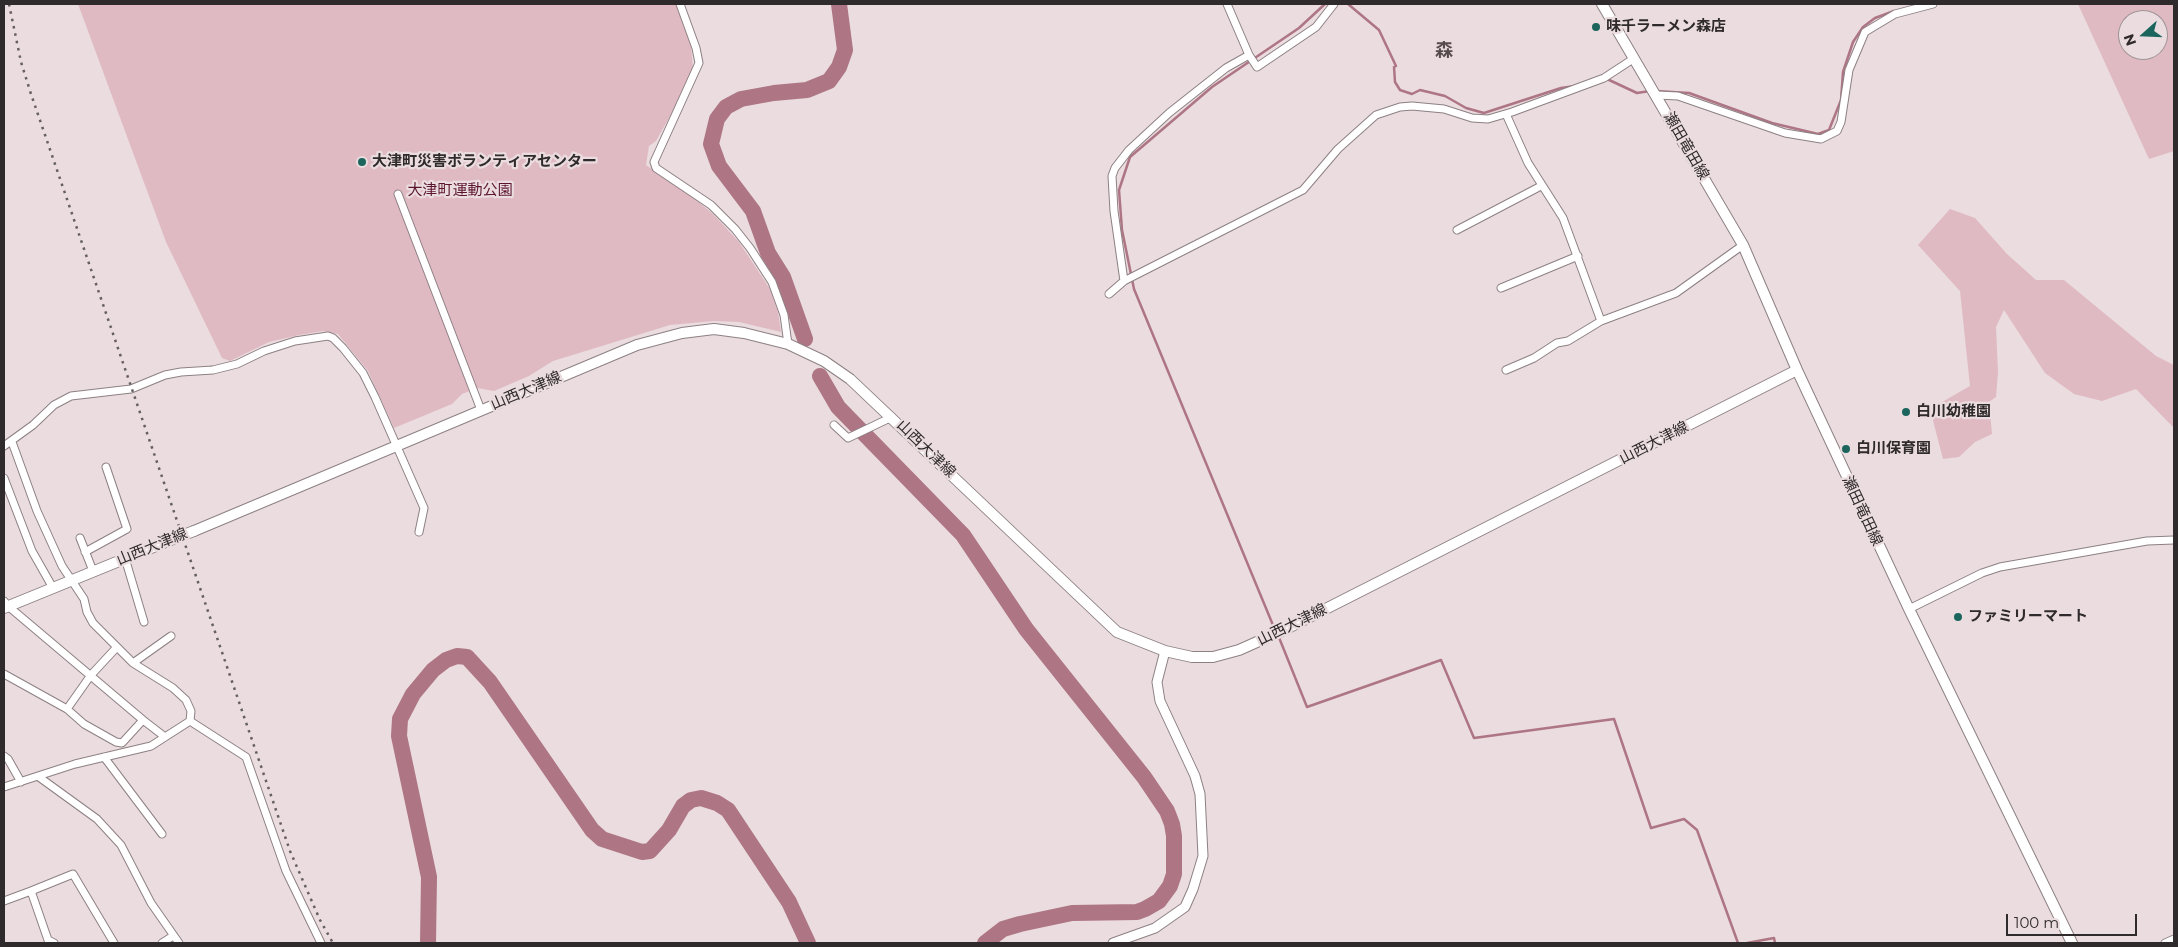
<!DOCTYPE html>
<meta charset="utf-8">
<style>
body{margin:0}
#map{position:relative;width:2178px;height:947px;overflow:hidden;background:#eadcdf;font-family:Montserrat,sans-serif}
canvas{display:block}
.frame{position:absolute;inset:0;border:5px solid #2f2a2b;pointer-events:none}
.north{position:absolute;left:2118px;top:10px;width:50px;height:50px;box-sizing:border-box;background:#eadcdf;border:1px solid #9f9597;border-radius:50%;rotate:250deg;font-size:14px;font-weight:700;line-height:20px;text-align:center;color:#2f2a2b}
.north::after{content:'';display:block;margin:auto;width:18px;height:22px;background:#1c655c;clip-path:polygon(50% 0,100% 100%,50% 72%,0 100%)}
.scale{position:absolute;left:2006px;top:914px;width:131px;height:22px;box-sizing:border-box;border:2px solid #2f2a2b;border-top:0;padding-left:6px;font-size:15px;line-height:18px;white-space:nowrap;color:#2f2a2b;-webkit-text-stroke:4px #eadcdf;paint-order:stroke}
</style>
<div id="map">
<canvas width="2178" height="947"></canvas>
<div class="frame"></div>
<div class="north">N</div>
<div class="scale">100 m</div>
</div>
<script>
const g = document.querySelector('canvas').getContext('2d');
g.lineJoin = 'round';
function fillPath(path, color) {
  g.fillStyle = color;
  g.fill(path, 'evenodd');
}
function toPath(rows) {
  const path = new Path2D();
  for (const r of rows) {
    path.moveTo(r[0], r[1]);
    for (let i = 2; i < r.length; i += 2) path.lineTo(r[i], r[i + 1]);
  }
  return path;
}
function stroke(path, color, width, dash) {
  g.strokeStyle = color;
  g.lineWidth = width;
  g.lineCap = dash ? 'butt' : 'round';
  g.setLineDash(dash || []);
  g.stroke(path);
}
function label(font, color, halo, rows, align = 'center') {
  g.font = font + ' Montserrat,"Noto Sans JP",sans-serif';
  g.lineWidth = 4.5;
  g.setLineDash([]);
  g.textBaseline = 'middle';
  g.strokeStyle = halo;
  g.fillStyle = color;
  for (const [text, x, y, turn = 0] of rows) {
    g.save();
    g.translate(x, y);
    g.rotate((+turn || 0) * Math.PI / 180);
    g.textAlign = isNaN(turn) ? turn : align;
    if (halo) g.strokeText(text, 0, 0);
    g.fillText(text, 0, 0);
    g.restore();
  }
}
const green = toPath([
 [78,4,676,4,691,46,693,69,679,100,656,141,649,146,646,165,690,195,713,214,739,242,770,289,778,312,781,332,739,322,714,321,670,325,553,361,529,376,494,391,477,388,462,394,452,404,394,428,368,371,338,334,323,331,299,335,269,342,230,361,222,358,166,242],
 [2078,4,2174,4,2174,151,2149,159],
 [2128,20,2158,20,2158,50,2128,50],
 [1950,209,1975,218,2007,254,2036,280,2064,280,2156,356,2174,365,2174,428,2136,389,2102,401,2074,394,2045,373,2004,310,1996,327,1998,372,1996,397,1989,402,1992,434,1975,442,1959,457,1943,459,1930,409,1970,386,1960,291,1918,245]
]);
const stream = toPath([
 [1348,4,1379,30,1396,66,1394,67,1395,82,1400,90,1412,94,1420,90,1445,96,1466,108,1484,113,1561,88,1575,86],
 [1607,79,1637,93,1650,91],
 [1656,91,1689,93,1772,123,1818,134,1829,130,1841,100,1843,72,1853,42,1863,27,1875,18,1894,11],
 [1275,630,1134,289,1122,230,1119,190,1130,157,1212,87,1299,28,1325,4],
 [1278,635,1307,707,1441,660,1474,738,1614,719,1651,828,1684,819,1697,830,1738,943],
 [1747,943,1774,938,1775,943]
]);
const river = toPath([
 [805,339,783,277,768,253,753,211,719,166,711,144,717,119,726,107,741,99,774,93,807,90,829,81,839,67,845,50,839,4],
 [820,376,838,407,963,535,1026,629,1144,777,1167,811,1172,824,1174,836,1174,874,1170,886,1159,901,1145,909,1137,912,1072,913,1020,924,1003,929,985,943],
 [428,943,429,877,399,736,400,719,413,694,433,670,446,660,457,656,467,657,490,682,592,830,602,839,642,852,650,851,669,830,683,806,691,800,701,798,717,803,728,810,789,902,808,943]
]);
const minor = toPath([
 [680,4,696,48,699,63,654,162,656,168,711,205,735,229,750,248,772,282,784,315,788,344],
 [1227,4,1249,55,1257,67,1316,27,1334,4],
 [1657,95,1678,96,1785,133,1821,139,1837,131,1841,122,1849,70,1865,32,1895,14,1933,4],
 [1506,114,1528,163,1563,218,1601,321],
 [398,194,481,410],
 [1457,230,1541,186],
 [1124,281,1114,211,1112,176,1115,168,1129,150,1169,113,1226,68,1249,55],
 [1501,288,1578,256],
 [1109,294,1124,281,1303,190,1338,149,1376,115,1400,107,1412,106,1444,109,1472,118,1488,119,1512,112,1604,78,1633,59],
 [1506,370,1534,358,1557,343,1568,341,1601,321,1676,293,1743,245],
 [834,425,848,438,892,417],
 [4,446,33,425,54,405,71,396,131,389,165,375,181,372,213,370,237,364,264,351,295,341,328,336,333,338,343,348,363,373,375,397,424,508,419,532],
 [4,478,32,551,53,588],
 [80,538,93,571],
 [85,552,127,529,106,467],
 [125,558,144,622],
 [4,601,8,606,143,720],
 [1909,609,1982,573,2000,567,2147,541,2174,540],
 [133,663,171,636],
 [4,674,67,709,84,724,116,742,122,743,143,720,165,737],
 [67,709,91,675,117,647],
 [190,721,246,757,286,871,321,943],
 [4,756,8,759,21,782],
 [104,757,162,834],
 [39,777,97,819,121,845,151,903,179,943],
 [4,787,75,764,151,746,190,721,191,711,186,700,173,688,133,663,93,623,87,612,84,599,62,566,37,511,12,442],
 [4,901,31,891],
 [54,943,48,940,31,891,73,874,114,943],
 [162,943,173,936],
 [2165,943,2174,939]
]);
const tertiary = toPath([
 [1113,943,1155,928,1185,907,1193,889,1203,856,1200,794,1195,776,1160,701,1157,682,1165,651]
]);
const secondary = toPath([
 [1602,4,1743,245,1797,370,1909,609,2072,943],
 [194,531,637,345,682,333,714,329,744,333,788,344,824,361,850,379,1117,632,1165,651,1192,657,1213,657,1239,650,1286,629,1797,370],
 [4,608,173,539]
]);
const rail = toPath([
 [9,4,21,62,31,94,290,851,320,920,333,943]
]);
const secondaryBridge = toPath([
 [173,539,194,531]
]);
const markers = [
 [1596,27,5,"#1c655c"],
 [362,162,5,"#1c655c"],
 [1906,412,5,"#1c655c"],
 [1846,449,5,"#1c655c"],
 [1958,617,5,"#1c655c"]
];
const poiNames = [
 ["味千ラーメン森店",1606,27],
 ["大津町災害ボランティアセンター",372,162],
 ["白川幼稚園",1916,412],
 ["白川保育園",1856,449],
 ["ファミリーマート",1968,617]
];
const streetNames = [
 ["瀬田竜田線",1686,146,60],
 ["山西大津線",526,391,-23],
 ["山西大津線",1654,443,-27],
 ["山西大津線",926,449,44],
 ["瀬田竜田線",1862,511,65],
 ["山西大津線",152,547,-22],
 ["山西大津線",1292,625,-26]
];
const parkNames = [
 ["大津町運動公園",460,191]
];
const quarterNames = [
 ["森",1444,51]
];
fillPath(green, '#e0bac3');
stroke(stream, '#ae7584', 2.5);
stroke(river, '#ae7584', 16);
stroke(minor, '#8d8083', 9);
stroke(tertiary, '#8d8083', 11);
stroke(secondary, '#8d8083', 12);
stroke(minor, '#fff', 7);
stroke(tertiary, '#fff', 9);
stroke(secondary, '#fff', 10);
stroke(rail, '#665f60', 2.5, [2.5, 5]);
stroke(secondaryBridge, '#8d8083', 12, []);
stroke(secondaryBridge, '#fff', 10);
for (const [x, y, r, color] of markers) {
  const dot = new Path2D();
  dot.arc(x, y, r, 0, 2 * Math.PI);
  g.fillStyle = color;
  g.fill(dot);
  stroke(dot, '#eadcdf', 2);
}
label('bold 15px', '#2f2a2b', '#eadcdf', poiNames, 'left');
label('15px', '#2f2a2b', '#eadcdf', streetNames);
label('15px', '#5c152f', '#eadcdf', parkNames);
label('bold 18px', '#574b4e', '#eadcdf', quarterNames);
</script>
